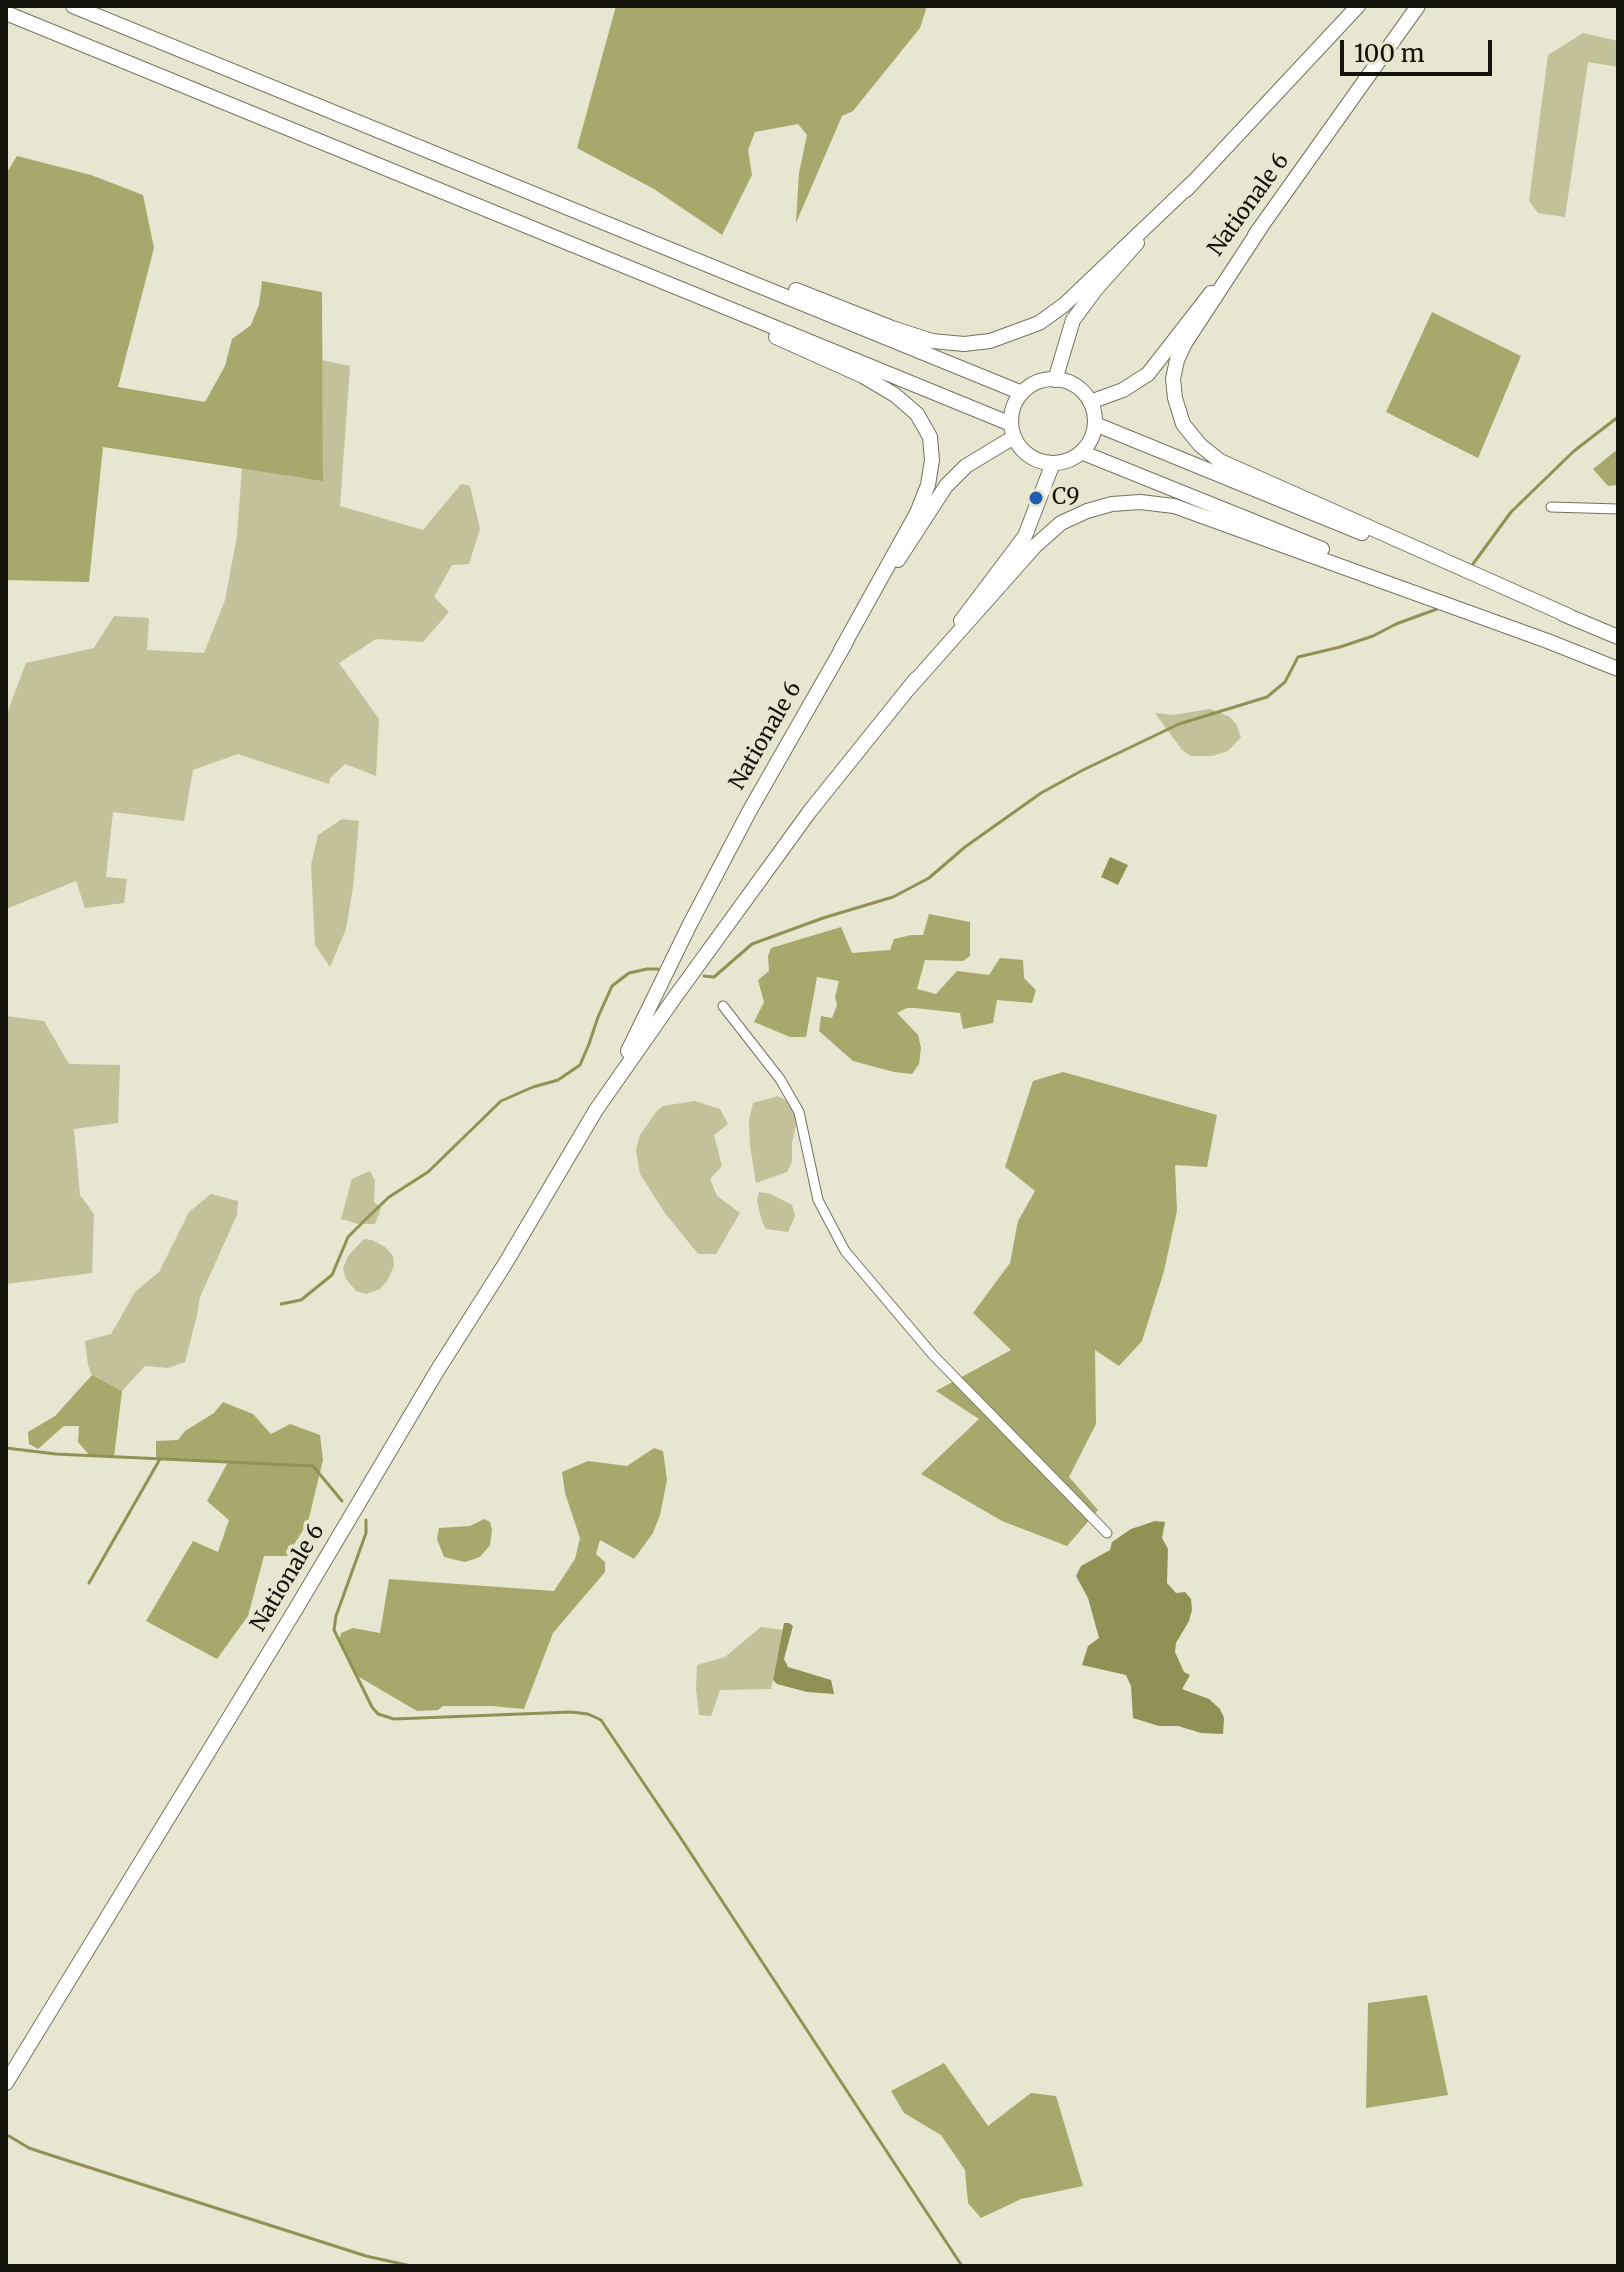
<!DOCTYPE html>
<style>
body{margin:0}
#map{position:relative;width:1624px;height:2272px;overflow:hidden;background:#e6e6d1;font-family:Merriweather,serif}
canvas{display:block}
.frame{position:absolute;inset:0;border:8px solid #13130c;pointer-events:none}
.scale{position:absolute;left:1340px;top:40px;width:152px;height:36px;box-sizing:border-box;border:4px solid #13130c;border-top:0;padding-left:10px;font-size:24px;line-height:28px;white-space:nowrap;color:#13130c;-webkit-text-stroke:6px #e6e6d1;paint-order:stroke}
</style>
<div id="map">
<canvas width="1624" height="2272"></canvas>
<div class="frame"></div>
<div class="scale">100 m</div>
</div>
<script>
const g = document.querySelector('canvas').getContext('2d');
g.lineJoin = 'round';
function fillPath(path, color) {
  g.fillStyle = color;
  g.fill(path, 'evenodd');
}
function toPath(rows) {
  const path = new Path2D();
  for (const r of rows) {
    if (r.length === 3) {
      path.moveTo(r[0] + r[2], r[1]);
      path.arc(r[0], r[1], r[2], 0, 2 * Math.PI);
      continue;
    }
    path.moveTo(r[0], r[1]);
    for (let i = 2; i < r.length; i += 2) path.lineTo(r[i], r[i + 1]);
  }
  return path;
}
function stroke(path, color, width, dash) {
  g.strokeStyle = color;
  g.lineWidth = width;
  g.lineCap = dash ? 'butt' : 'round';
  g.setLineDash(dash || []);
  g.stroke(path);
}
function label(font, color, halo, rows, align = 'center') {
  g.font = font + ' Merriweather,serif';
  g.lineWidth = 8;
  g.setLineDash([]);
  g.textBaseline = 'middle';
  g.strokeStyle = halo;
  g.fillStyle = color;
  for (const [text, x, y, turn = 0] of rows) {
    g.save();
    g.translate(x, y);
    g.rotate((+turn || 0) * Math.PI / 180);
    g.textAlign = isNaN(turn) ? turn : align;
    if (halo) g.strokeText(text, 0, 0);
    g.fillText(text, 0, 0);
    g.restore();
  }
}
const green = toPath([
 [1583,33,1618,41,1618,67,1588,62,1565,217,1538,213,1529,201,1548,55],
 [322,360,350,366,340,506,423,530,461,484,470,486,480,529,469,564,452,565,434,597,449,612,423,642,376,639,339,663,379,719,376,776,345,764,330,778,329,784,238,754,193,770,184,821,113,812,106,877,127,879,124,903,85,908,76,881,6,909,6,716,26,663,94,648,114,616,149,618,147,650,204,653,225,600,237,536,242,468,323,480],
 [1210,709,1230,717,1236,724,1241,737,1228,751,1212,756,1191,756,1182,750,1155,713,1173,715],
 [342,819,359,821,353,887,346,929,330,967,315,945,311,865,318,835],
 [6,1016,44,1021,69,1064,120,1065,118,1123,74,1129,80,1195,94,1214,92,1273,6,1284],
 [778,1096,785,1100,799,1112,792,1143,792,1162,787,1172,756,1183,750,1145,749,1121,753,1103],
 [695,1101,720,1109,728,1124,714,1135,722,1166,710,1179,717,1196,740,1213,716,1254,698,1254,665,1213,640,1174,636,1150,640,1135,656,1112,663,1106],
 [370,1171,375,1180,374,1202,381,1208,375,1224,359,1224,341,1219,352,1179],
 [759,1192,771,1194,792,1205,795,1216,788,1232,766,1229,762,1222,757,1201],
 [211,1194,238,1201,237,1215,200,1297,197,1315,185,1362,168,1368,145,1366,122,1391,92,1375,88,1365,85,1341,111,1334,135,1292,159,1272,189,1212],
 [364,1239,372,1240,385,1247,393,1256,394,1266,387,1281,380,1289,366,1294,356,1291,346,1279,343,1268,348,1256],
 [761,1627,783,1630,771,1689,720,1690,711,1716,699,1715,696,1689,697,1665,725,1657]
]);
const forest = toPath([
 [616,6,927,6,920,28,853,111,842,116,796,223,799,173,807,135,798,124,755,132,748,150,752,175,722,235,654,189,577,148],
 [17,156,91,175,143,195,154,248,118,387,205,402,225,366,232,339,251,325,259,305,262,281,322,292,323,481,103,447,89,582,6,580,6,174],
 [1432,312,1521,356,1478,458,1386,412],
 [1618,449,1618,485,1608,486,1593,469],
 [929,914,970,922,970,956,963,961,925,960,917,989,936,994,957,971,989,975,1000,958,1023,960,1024,978,1036,990,1032,1003,997,1000,993,1023,963,1029,960,1013,915,1008,907,1008,897,1013,918,1035,921,1048,919,1064,912,1074,894,1072,853,1061,819,1031,821,1016,832,1018,837,1005,835,997,839,981,817,977,806,1037,790,1037,754,1022,764,1002,758,980,769,971,768,956,771,948,841,927,852,953,890,950,894,939,911,935,923,935],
 [1063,1072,1217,1115,1207,1167,1175,1165,1177,1211,1164,1271,1142,1341,1119,1366,1095,1350,1096,1424,1069,1477,1098,1510,1067,1546,1002,1521,921,1474,979,1419,936,1391,1011,1350,973,1313,1010,1263,1018,1221,1035,1191,1005,1167,1033,1081],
 [92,1375,122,1391,114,1457,90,1456,78,1442,79,1426,64,1426,38,1449,29,1444,28,1432,55,1416],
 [223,1402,253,1414,271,1434,290,1424,320,1435,323,1460,308,1522,287,1556,264,1556,248,1616,217,1659,146,1621,193,1541,218,1552,229,1520,207,1501,228,1462,156,1459,156,1441,178,1440,185,1431,214,1413],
 [654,1448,663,1451,667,1480,660,1515,653,1533,634,1559,600,1540,596,1554,605,1562,605,1572,553,1633,524,1709,492,1706,443,1706,438,1710,417,1711,359,1677,353,1670,339,1642,341,1633,353,1628,380,1633,389,1579,554,1591,575,1559,580,1538,565,1493,562,1472,588,1461,627,1466],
 [484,1519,490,1522,492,1530,490,1545,480,1557,465,1562,444,1557,437,1539,439,1528,470,1526],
 [1427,1995,1448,2095,1366,2108,1368,2003],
 [944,2063,988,2126,1031,2093,1056,2096,1083,2186,1021,2199,981,2218,968,2203,965,2170,941,2135,904,2113,891,2091]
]);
const water = toPath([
 [1110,857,1128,865,1118,885,1101,877],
 [1155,1521,1165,1522,1162,1538,1168,1549,1167,1583,1176,1593,1185,1592,1191,1599,1192,1610,1189,1621,1176,1643,1175,1652,1184,1672,1190,1675,1182,1689,1209,1699,1220,1709,1224,1718,1223,1734,1201,1733,1178,1726,1159,1726,1133,1718,1131,1686,1126,1675,1082,1665,1088,1646,1099,1638,1088,1598,1076,1576,1081,1566,1110,1550,1112,1542,1131,1529],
 [784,1623,789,1623,793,1626,784,1659,788,1667,831,1680,834,1694,807,1692,777,1684,773,1680]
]);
const stream = toPath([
 [1473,564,1511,512,1574,451,1618,417],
 [704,976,714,977,752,944,823,918,893,897,929,878,965,847,1041,793,1083,770,1179,724,1267,697,1285,682,1298,657,1340,647,1373,636,1396,624,1437,609],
 [281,1304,301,1300,332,1275,348,1237,366,1219,389,1197,428,1172,501,1101,533,1087,558,1080,580,1065,589,1044,598,1017,612,986,629,973,647,969,658,969],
 [6,1448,56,1454,313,1466,342,1501],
 [366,1520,366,1533,336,1616,334,1630,372,1707,378,1714,394,1719,571,1712,588,1714,601,1720,680,1837,962,2266],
 [89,1583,160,1459],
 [9,2136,29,2148,47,2154,366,2256,411,2266]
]);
const minor = toPath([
 [1551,507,1618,509],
 [723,1006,780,1079,799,1112,818,1200,845,1251,933,1355,1107,1533]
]);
const primary = toPath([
 [1186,190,1358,6],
 [1255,235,1418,6],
 [1055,380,1073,320,1096,289,1137,243],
 [1090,402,1123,390,1148,374,1211,293],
 [898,560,946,486,966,466,1014,437],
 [961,621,1025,536,1053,463],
 [628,1051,690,924,750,810,846,642],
 [6,2083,297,1607,437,1371,505,1264,596,1110,675,997,810,811,916,679]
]);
const trunk = toPath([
 [73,6,1022,393],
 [6,13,1011,424],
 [1261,227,1185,343,1177,360,1173,379,1175,398,1183,424,1200,445,1220,461,1569,616],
 [796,290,892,328,932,341,964,344,990,341,1039,323,1064,305,1192,183],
 [776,337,863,376,895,395,917,414,930,437,932,460,928,485,917,513,841,650],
 [1053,421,42],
 [1095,424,1362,533],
 [1081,452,1322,549],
 [1563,614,1618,637],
 [1545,640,1618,669],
 [910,687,1035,546,1061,523,1087,511,1112,504,1140,502,1174,506,1553,643]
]);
const markers = [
 [1036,498,8,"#205dae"]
];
const streetNames = [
 ["Nationale 6",1249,205,-54],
 ["Nationale 6",766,736,-60],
 ["Nationale 6",288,1578,-59]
];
const poiNames = [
 ["C9",1052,498]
];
fillPath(green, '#c2c19a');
fillPath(forest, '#a9a86c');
fillPath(water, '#929155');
stroke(stream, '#929155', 3);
stroke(minor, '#737360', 11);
stroke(primary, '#737360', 16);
stroke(trunk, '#737360', 16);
stroke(minor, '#fff', 9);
stroke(primary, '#fff', 14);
stroke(trunk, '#fff', 14);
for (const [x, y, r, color] of markers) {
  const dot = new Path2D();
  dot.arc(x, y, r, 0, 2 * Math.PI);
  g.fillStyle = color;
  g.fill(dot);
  stroke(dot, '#e6e6d1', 3);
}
label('22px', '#13130c', '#e6e6d1', streetNames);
label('22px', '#13130c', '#e6e6d1', poiNames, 'left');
</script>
